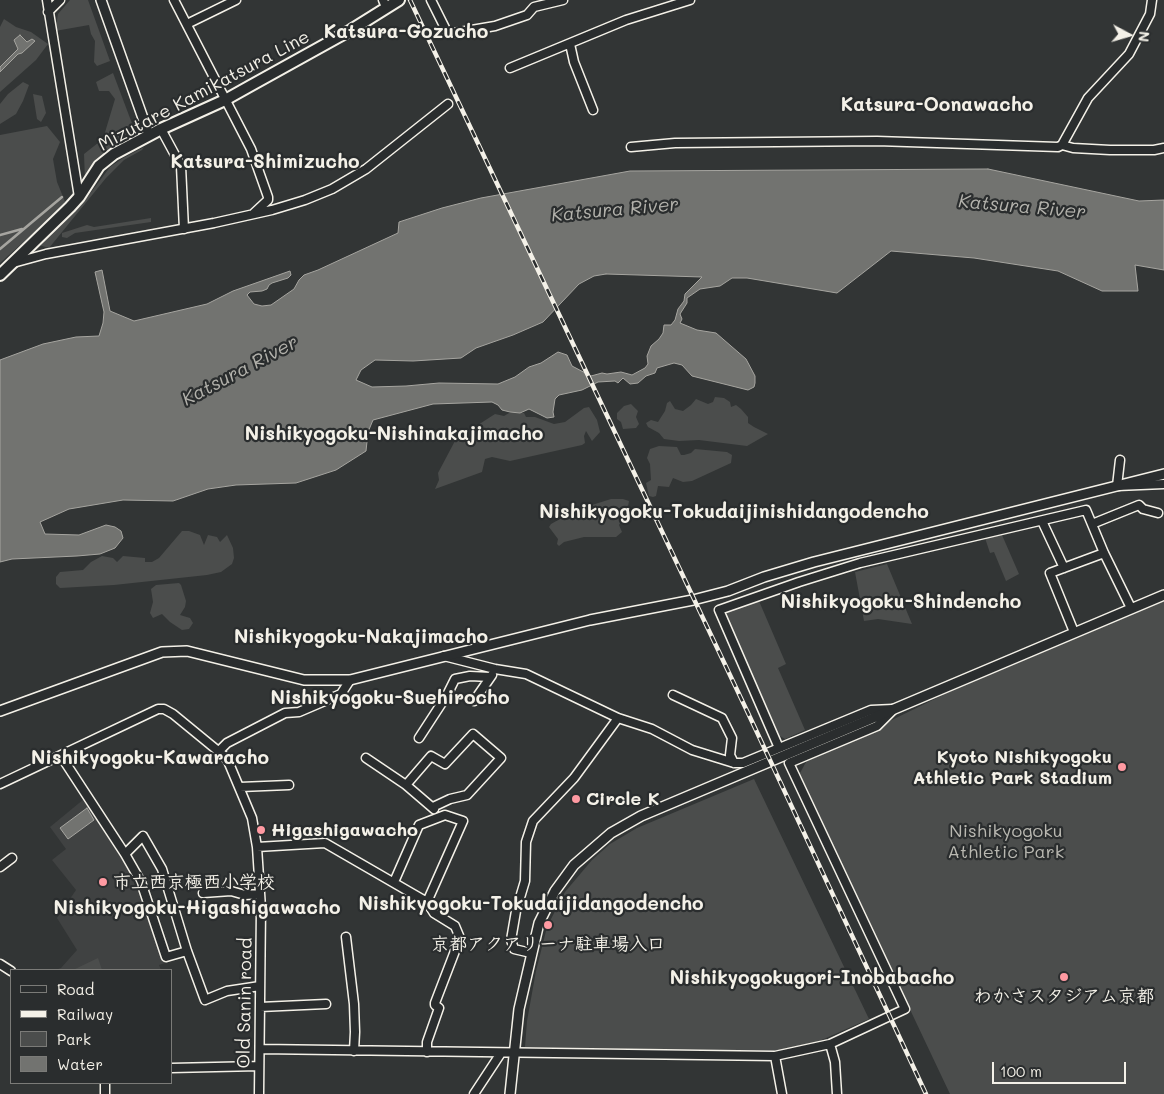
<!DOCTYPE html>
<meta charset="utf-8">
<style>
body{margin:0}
#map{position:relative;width:1164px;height:1094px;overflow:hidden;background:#323535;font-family:Mali,sans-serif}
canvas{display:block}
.legend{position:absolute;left:10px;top:969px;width:162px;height:115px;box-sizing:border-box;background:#2a2d2e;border:1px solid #7b7b78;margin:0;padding:6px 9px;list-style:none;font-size:15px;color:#f4f1e8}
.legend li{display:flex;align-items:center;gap:10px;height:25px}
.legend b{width:25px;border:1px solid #7b7b78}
.north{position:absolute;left:1104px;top:10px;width:50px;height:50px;-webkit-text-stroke:4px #2a2d2e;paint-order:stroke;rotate:96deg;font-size:14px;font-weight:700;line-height:20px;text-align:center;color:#f4f1e8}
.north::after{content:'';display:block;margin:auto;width:18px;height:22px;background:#f4f1e8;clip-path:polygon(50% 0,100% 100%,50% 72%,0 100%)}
.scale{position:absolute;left:992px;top:1062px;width:134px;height:22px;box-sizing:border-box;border:2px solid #f4f1e8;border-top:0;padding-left:6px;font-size:15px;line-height:18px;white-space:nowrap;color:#f4f1e8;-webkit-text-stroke:4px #2a2d2e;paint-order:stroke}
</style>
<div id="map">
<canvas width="1164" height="1094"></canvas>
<ul class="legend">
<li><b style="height:6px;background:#2a2d2e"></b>Road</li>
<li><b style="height:6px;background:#f4f1e8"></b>Railway</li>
<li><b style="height:14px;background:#4b4d4c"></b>Park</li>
<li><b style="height:14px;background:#727370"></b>Water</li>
</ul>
<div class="north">N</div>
<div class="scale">100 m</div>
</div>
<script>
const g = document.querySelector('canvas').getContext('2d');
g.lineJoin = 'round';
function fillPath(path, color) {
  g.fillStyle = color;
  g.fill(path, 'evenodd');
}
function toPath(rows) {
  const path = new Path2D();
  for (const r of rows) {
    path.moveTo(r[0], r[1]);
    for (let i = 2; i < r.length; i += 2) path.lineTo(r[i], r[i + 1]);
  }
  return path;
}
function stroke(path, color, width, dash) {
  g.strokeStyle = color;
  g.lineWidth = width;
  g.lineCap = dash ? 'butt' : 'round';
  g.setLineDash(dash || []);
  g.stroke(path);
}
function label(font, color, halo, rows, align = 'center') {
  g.font = font + ' Mali,"Klee One",sans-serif';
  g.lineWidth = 4.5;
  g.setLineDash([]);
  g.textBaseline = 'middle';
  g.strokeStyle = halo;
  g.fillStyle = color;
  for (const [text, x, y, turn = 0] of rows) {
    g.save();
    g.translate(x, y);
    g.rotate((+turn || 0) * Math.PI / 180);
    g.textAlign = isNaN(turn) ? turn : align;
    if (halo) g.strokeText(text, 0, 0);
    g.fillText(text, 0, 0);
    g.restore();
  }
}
const built = toPath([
 [84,799,132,875,165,963,159,965,161,970,55,970,61,968,77,950,57,918,76,890,52,860,66,849,50,827]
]);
const green = toPath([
 [70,0,88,0,110,61,97,66,94,62,95,41,91,34,89,25,55,31,58,14],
 [4,19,16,27,31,32,48,44,36,60,0,92,0,72,18,54,28,42,20,35,18,49,0,67,0,27],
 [113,73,136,134,134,140,85,180,84,154,103,139,115,99,109,91,99,91,96,82],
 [23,82,29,85,23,101,16,114,0,124,0,104,8,94],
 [33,94,42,96,46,113,41,122,37,119],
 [47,126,60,142,53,159,57,182,66,204,0,263,0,135],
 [144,147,142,150,124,160,106,178,49,248,39,245,89,195,110,167,123,158],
 [151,218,151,222,75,233,67,238,62,237,62,233,87,225,94,227],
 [715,397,724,398,730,402,731,407,736,405,741,409,748,417,748,423,754,427,768,434,747,446,699,440,679,441,664,439,659,433,648,427,646,423,651,420,658,422,665,411,667,403,670,401,675,409,683,411,691,405,696,399,708,404,713,402],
 [631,404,638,411,636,417,639,424,636,428,623,429,621,422,617,419,617,413,624,406],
 [589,407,597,420,600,432,592,441,586,431,584,436,585,443,582,445,510,461,492,457,485,459,482,472,435,489,439,480,438,473,456,439,495,414,504,416,509,413,524,413,526,417,535,417,554,424,565,422,584,408],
 [659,446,677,447,681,455,684,455,691,453,695,449,727,452,732,455,731,463,692,481,683,482,673,478,669,487,658,486,656,496,653,497,649,496,646,483,651,480,650,464,647,458,650,449],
 [611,499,623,499,629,501,627,512,619,525,622,532,616,537,584,537,564,542,559,546,557,544,558,539,549,527,551,524,576,510],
 [182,531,189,531,200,535,204,545,208,535,217,537,220,542,227,535,233,548,234,558,232,564,221,572,207,575,114,585,60,588,56,584,56,577,60,572,83,570,91,562,102,556,113,558,117,562,123,556,145,558,145,562,152,562,159,558],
 [1002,535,1019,574,1006,581,994,552,990,553,985,538],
 [887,564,912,624,878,619,864,621,855,572],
 [179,583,181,585,186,601,185,607,180,615,190,618,193,623,189,629,182,630,170,622,162,614,153,618,150,613,153,602,151,589,156,585],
 [759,601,786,664,778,668,805,730,785,739,780,736,726,617,727,612],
 [1164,601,1164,1094,950,1094,799,775,806,762,945,694],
 [754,779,869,1019,817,1042,796,1049,774,1051,525,1047,527,1021,536,971,546,931,551,919,565,892,592,860,610,844,637,828],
 [98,958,102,970,73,970]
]);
const water = toPath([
 [20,35,27,42,32,39,35,41,22,53,18,54,0,72,0,67,18,49,14,40,20,35],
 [988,169,1139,201,1164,200,1164,270,1135,265,1138,291,1102,291,1058,271,974,258,891,251,837,293,747,278,732,278,720,286,700,289,687,298,687,303,680,314,682,319,680,323,697,330,716,333,746,359,755,376,755,383,754,387,748,390,692,376,682,365,674,363,657,368,655,373,646,376,638,383,630,384,623,378,618,383,615,381,598,382,582,390,559,395,555,399,553,412,554,417,547,418,529,409,520,413,510,412,502,410,498,405,492,402,433,404,373,420,368,432,366,451,336,470,296,483,236,485,208,489,173,501,123,500,69,509,40,522,45,534,79,535,106,525,115,527,121,531,123,538,115,548,100,554,77,556,12,559,0,562,0,360,43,344,76,337,99,336,103,323,104,312,95,272,102,270,110,311,134,321,207,304,233,291,290,271,291,275,288,278,272,283,269,285,267,289,262,291,250,292,247,295,254,304,262,306,271,305,294,289,299,280,304,275,318,270,398,233,399,222,442,208,481,198,630,171,988,169],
 [606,274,702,277,685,294,684,301,678,309,675,320,671,325,664,325,663,333,659,339,651,346,647,356,648,364,645,368,632,375,621,372,607,374,602,373,591,376,572,366,567,355,558,352,541,363,529,367,515,377,498,384,439,383,406,386,372,387,356,380,361,370,375,360,413,361,461,358,476,348,513,335,543,322,579,284,594,276,606,274],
 [87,808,94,820,68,839,60,828,87,808]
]);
const stream = toPath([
 [0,235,22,229],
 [0,249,62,197]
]);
const minor = toPath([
 [47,0,79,197],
 [174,0,251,149,268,197,268,200,254,213],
 [383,0,386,7],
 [431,0,448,34,495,26,527,15,534,7,563,0],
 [48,12,60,0],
 [187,24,236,0],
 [570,44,574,62,593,110],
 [510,68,626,20,690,0],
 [161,129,181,166,184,229],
 [1062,145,1088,98,1129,54,1150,14,1152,0],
 [631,147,675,143,877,141,1058,147,1062,145,1073,148,1110,150,1154,150,1164,148],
 [13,263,46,254,214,223,272,210,305,200,332,189,366,169,448,104],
 [1120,460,1117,486,1164,484],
 [1042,521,1064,568],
 [1092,524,1139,505,1143,509,1158,513],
 [1074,632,1050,573,1104,553],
 [444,656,495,669,526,674,618,718,652,729,692,750,734,763,743,763,871,710,893,709],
 [673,695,722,718,732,738,730,755,734,763],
 [474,701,492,675],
 [419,738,447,695,455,679,470,676,490,677],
 [779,748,719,610,799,582,860,563,1086,510,1104,553,1131,608],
 [219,751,227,743,285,713,299,712,341,694,350,680],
 [61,756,125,854,141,882,166,957,187,951],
 [366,758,406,785,434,809],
 [0,784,158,709,164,709,173,714,223,755,228,761,252,818,257,847,261,908,259,1094],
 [406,785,431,756,445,764,473,734,501,758,467,795,450,799,433,807],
 [240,787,289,785],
 [257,847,325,843,427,902,434,913,455,926,460,938,435,1003,435,1005,439,1008,427,1042,427,1052],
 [125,854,143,836,162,869,187,951,205,1000,227,991,260,986],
 [0,867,12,858],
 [394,882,419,825,445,815,463,821,427,902],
 [203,893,231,891,245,895,260,894],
 [346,937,354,1004,355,1032,354,1051],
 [531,953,514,949,511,940,516,911,525,881,526,842,533,821,574,778,618,718],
 [0,964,11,971],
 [260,1007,326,1004],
 [830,1044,835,1062,837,1094],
 [260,1049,775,1056,830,1044,905,1009,789,763,877,726,892,711],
 [775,1056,782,1094],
 [171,1068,259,1066],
 [105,1083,105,1094],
 [474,1094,501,1053]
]);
const tertiary = toPath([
 [101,0,149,135],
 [0,711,162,652,187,651,304,680,350,680,590,620,693,600,728,591,764,577,814,562,1164,474],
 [510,1094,519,1009,539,923,555,891,574,865,611,833,641,816,1164,595]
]);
const secondary = toPath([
 [0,275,70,207,79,197,99,166,114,154,161,129,225,100,250,86,351,30,399,0]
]);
const rail = toPath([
 [410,0,748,713,926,1094]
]);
const markers = [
 [1122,767,5,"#ff9aa2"],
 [576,799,5,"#ff9aa2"],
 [261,830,5,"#ff9aa2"],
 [103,882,5,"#ff9aa2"],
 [548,925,5,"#ff9aa2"],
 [1064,977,5,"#ff9aa2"]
];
const streetNames = [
 ["Mizutare Kamikatsura Line",204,91,-28],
 ["Old Sanin road",245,1003,-89]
];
const poiNames = [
 ["Kyoto Nishikyogoku",1112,757,"right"],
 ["Athletic Park Stadium",1112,778,"right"],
 ["Circle K",586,799],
 ["Higashigawacho",271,830],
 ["市立西京極西小学校",113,882],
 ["京都アクアリーナ駐車場入口",548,944,"center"],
 ["わかさスタジアム京都",1064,996,"center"]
];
const parkNames = [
 ["Nishikyogoku",1006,831],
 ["Athletic Park",1006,852]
];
const neighbourhoodNames = [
 ["Katsura-Gozucho",406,32],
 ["Katsura-Oonawacho",937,105],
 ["Katsura-Shimizucho",265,162],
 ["Nishikyogoku-Nishinakajimacho",394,434],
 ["Nishikyogoku-Tokudaijinishidangodencho",734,512],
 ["Nishikyogoku-Shindencho",901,602],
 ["Nishikyogoku-Nakajimacho",361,637],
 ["Nishikyogoku-Suehirocho",390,698],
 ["Nishikyogoku-Kawaracho",150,758],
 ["Nishikyogoku-Tokudaijidangodencho",531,904],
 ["Nishikyogoku-Higashigawacho",197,908],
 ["Nishikyogokugori-Inobabacho",812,978]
];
const waterNames = [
 ["Katsura River",1022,207,5],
 ["Katsura River",615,210,-5],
 ["Katsura River",240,371,-28]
];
fillPath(built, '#404242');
fillPath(green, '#4b4d4c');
fillPath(water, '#727370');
stroke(water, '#a6a5a0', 1);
stroke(stream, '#a6a5a0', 2.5);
stroke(minor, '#f4f1e8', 11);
stroke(tertiary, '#f4f1e8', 12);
stroke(secondary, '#f4f1e8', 14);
stroke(minor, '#2a2d2e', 8);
stroke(tertiary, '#2a2d2e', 9);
stroke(secondary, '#2a2d2e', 10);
stroke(rail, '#f4f1e8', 4.5);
stroke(rail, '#2a2d2e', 2.5, [8]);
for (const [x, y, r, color] of markers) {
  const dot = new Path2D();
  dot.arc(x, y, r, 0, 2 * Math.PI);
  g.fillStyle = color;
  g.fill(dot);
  stroke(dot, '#2a2d2e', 2);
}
label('18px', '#f4f1e8', '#2a2d2e', streetNames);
label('bold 18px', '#f4f1e8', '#2a2d2e', poiNames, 'left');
label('18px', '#b9b8b1', '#2a2d2e', parkNames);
label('bold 19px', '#f4f1e8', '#2a2d2e', neighbourhoodNames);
label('italic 19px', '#b3b2ac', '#2a2d2e', waterNames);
</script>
